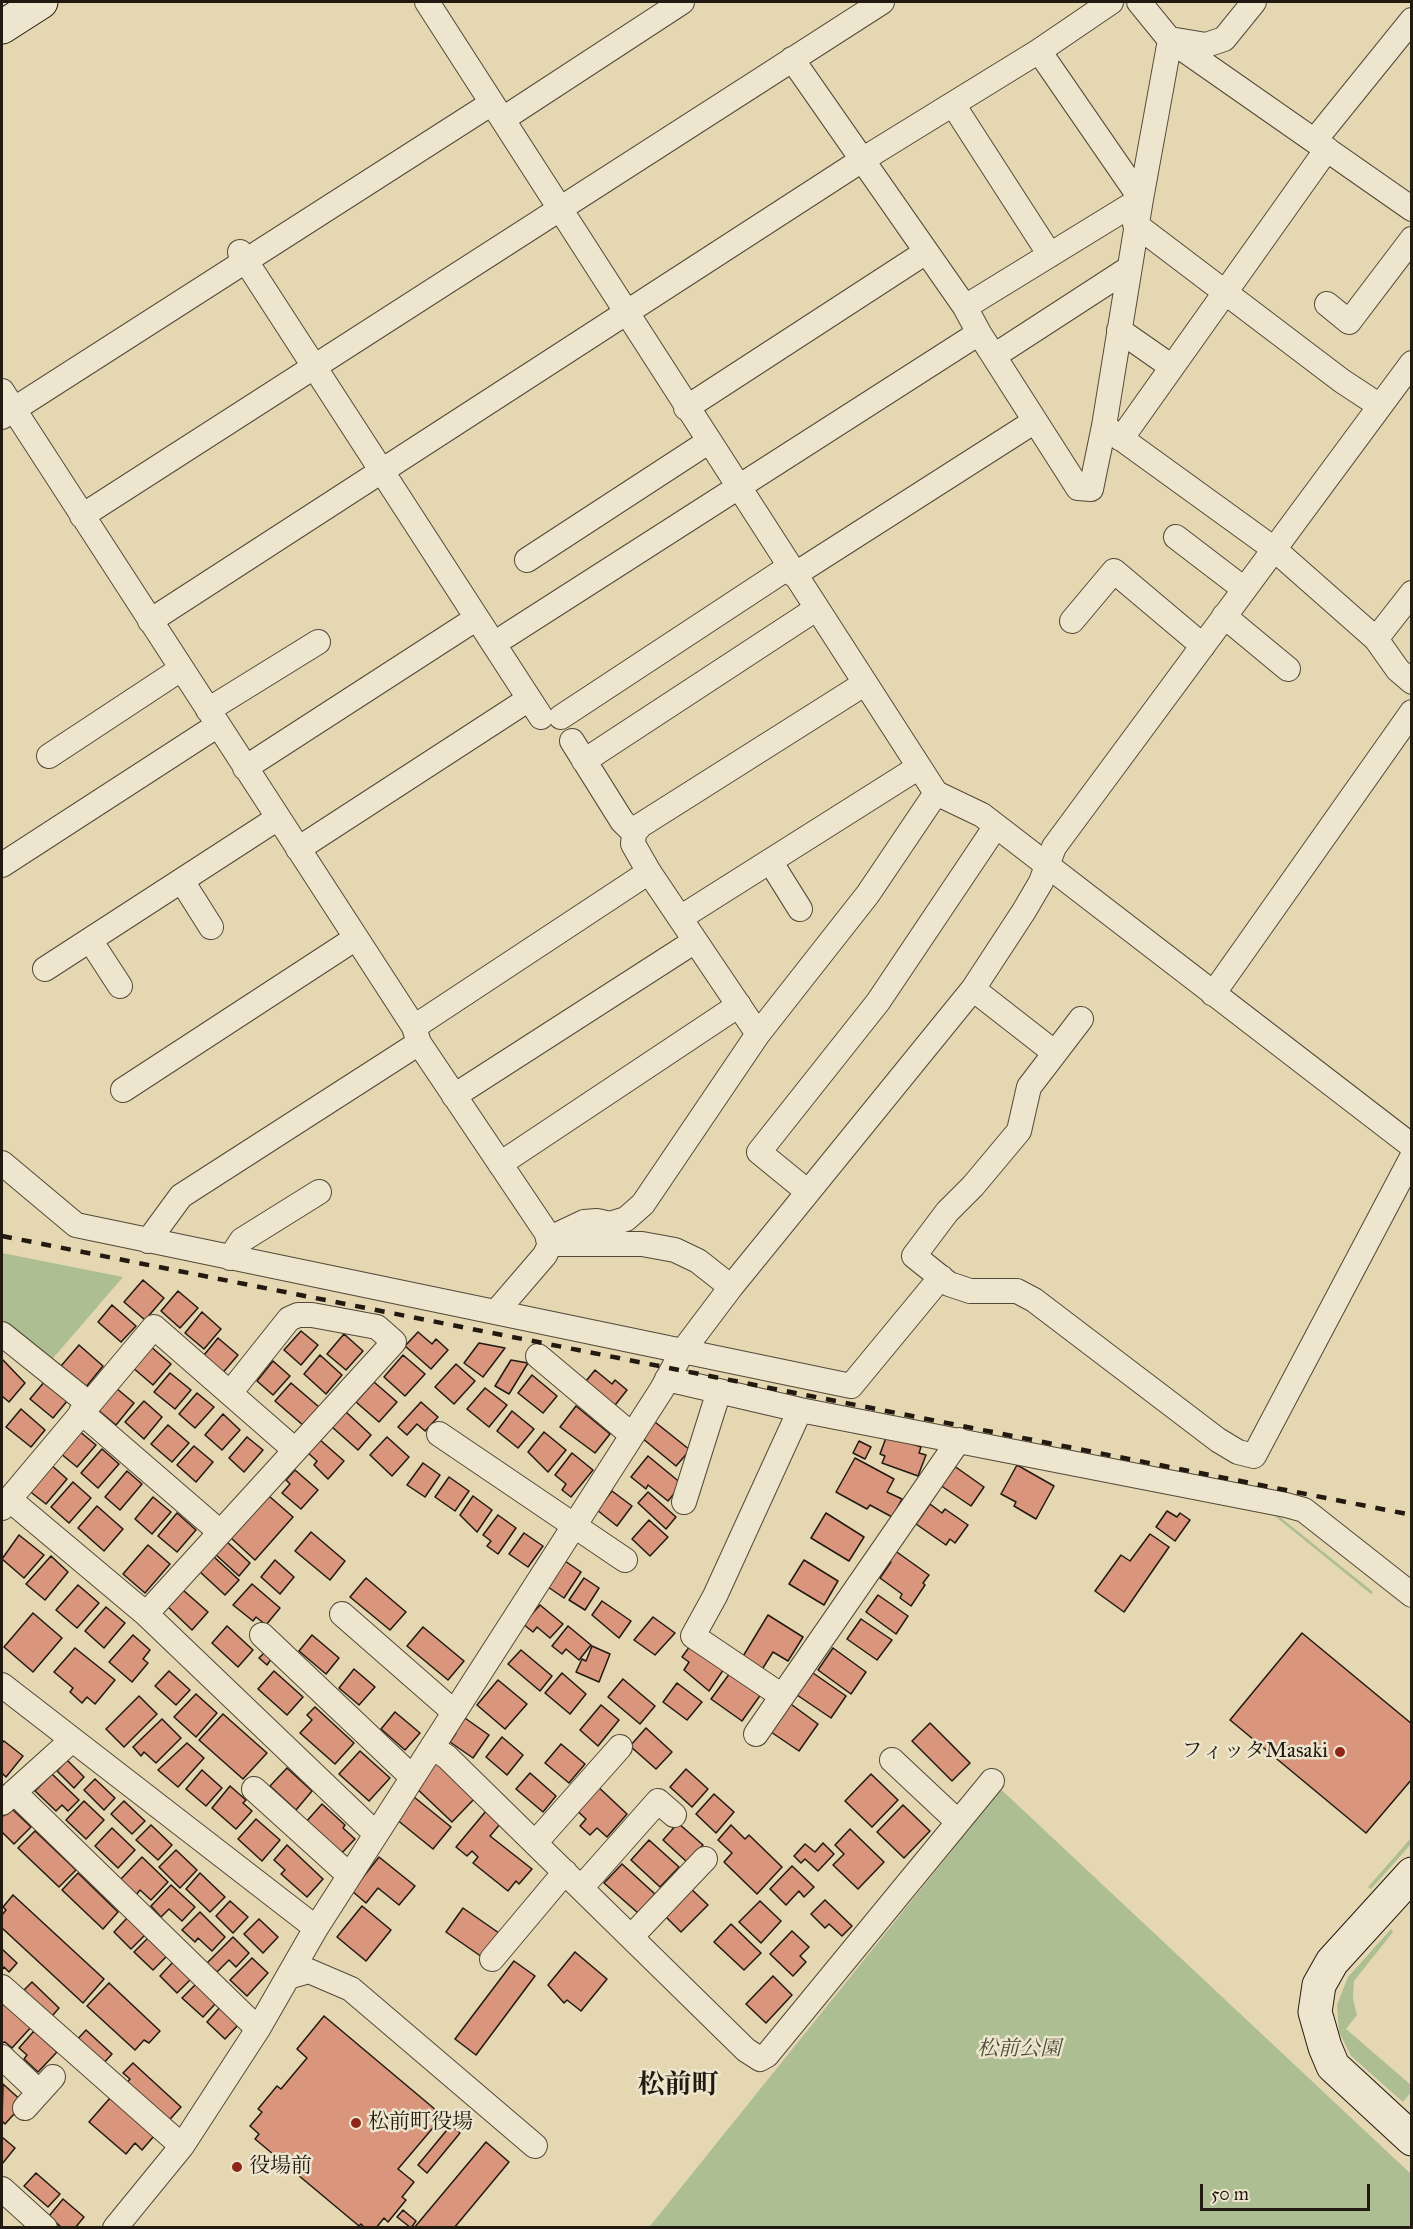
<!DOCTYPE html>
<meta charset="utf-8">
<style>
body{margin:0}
#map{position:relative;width:1413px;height:2229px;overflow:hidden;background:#e4d7b2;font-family:"IM FELL Great Primer",serif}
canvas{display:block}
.frame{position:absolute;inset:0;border:3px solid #221a10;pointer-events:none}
.scale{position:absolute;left:1200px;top:2184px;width:170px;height:27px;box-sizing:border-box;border:3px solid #221a10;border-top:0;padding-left:8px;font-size:18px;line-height:21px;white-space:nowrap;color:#221a10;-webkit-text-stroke:4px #ede5cd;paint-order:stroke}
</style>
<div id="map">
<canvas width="1413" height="2229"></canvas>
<div class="frame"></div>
<div class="scale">50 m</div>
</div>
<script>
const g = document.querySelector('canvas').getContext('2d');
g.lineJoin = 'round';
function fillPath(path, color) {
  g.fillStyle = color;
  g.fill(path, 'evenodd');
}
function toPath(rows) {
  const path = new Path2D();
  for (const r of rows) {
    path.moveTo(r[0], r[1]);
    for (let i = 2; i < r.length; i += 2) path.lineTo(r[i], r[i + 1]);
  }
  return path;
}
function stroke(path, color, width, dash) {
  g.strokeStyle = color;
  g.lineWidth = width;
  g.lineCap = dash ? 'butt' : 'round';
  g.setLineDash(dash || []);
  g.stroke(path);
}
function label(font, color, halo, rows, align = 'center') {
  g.font = font + ' "IM FELL Great Primer","Noto Serif JP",serif';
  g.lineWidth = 5;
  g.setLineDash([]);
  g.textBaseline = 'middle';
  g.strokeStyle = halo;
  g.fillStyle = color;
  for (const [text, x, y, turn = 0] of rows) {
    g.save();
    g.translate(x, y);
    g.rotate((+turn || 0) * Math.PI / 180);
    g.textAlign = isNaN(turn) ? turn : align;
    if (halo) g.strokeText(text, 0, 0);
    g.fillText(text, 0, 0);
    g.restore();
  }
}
const green = toPath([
 [2,1253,123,1277,48,1364,2,1327],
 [1271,1513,1275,1513,1373,1592,1371,1594],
 [992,1781,1411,2174,1411,2227,650,2226,954,1848],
 [1411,1838,1411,1844,1371,1889,1368,1887],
 [1391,1929,1393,1932,1354,1981,1353,1999,1357,2015,1346,2029,1411,2085,1411,2092,1403,2102,1351,2056,1339,2032,1337,2005,1348,1977]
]);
const building = toPath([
 [143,1280,164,1298,145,1320,124,1302,143,1280],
 [178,1291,198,1308,180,1328,161,1311,178,1291],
 [112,1305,136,1326,121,1342,98,1322,112,1305],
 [202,1312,221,1329,204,1349,185,1333,202,1312],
 [301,1331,318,1345,301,1365,284,1350,301,1331],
 [418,1332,432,1344,436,1339,448,1350,431,1369,405,1346,418,1332],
 [344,1334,363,1351,346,1370,327,1354,344,1334],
 [218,1338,238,1355,220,1376,200,1360,218,1338],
 [479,1343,505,1348,483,1377,464,1363,479,1343],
 [79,1345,103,1366,86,1387,61,1366,79,1345],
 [150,1346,171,1364,153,1385,132,1367,150,1346],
 [320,1355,342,1375,326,1394,304,1374,320,1355],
 [403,1355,425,1374,405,1396,384,1377,403,1355],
 [2,1359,25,1383,9,1402,2,1396,2,1359],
 [511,1360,528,1363,509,1394,495,1386,511,1360],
 [273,1361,290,1376,273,1395,257,1381,273,1361],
 [456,1364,475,1381,454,1404,435,1387,456,1364],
 [595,1370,612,1384,615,1380,627,1390,612,1409,582,1386,595,1370],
 [170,1373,191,1390,175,1409,154,1392,170,1373],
 [532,1375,557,1396,543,1413,518,1393,532,1375],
 [45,1381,68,1400,53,1418,30,1399,45,1381],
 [374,1382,397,1402,379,1422,356,1402,374,1382],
 [291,1383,319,1407,304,1426,275,1401,291,1383],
 [116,1388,134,1403,116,1425,98,1410,116,1388],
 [485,1388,507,1405,489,1427,467,1409,485,1388],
 [197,1393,214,1407,195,1428,179,1414,197,1393],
 [144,1401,162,1417,144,1439,125,1422,144,1401],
 [421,1402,438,1417,425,1431,417,1424,407,1435,398,1427,421,1402],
 [576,1406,610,1434,595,1453,560,1427,576,1406],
 [21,1409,45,1430,31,1447,6,1427,21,1409],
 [512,1411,534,1429,518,1448,497,1431,512,1411],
 [346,1412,371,1435,358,1450,332,1427,346,1412],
 [223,1414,240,1430,222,1450,205,1435,223,1414],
 [655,1422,690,1450,676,1466,642,1438,655,1422],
 [168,1425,189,1443,172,1462,151,1444,168,1425],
 [79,1431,96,1445,77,1467,60,1453,79,1431],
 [544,1432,566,1450,548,1472,528,1452,544,1432],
 [887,1435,921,1447,919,1453,926,1455,918,1476,882,1463,885,1456,880,1454,887,1435],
 [247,1437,263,1450,244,1472,229,1458,247,1437],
 [387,1437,409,1457,392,1476,370,1455,387,1437],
 [319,1439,344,1461,328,1479,314,1465,317,1461,307,1452,319,1439],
 [859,1441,871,1447,865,1459,853,1453,859,1441],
 [194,1446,213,1462,196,1482,177,1465,194,1446],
 [102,1449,119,1464,98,1488,81,1473,102,1449],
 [572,1453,593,1470,571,1497,562,1490,566,1484,555,1475,572,1453],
 [648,1456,682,1484,668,1501,648,1485,646,1489,631,1477,648,1456],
 [855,1458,894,1479,887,1492,902,1499,892,1517,870,1505,867,1509,836,1492,855,1458],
 [423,1463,440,1475,425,1497,407,1485,423,1463],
 [950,1463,984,1487,971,1506,937,1483,950,1463],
 [50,1464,67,1479,46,1504,28,1490,50,1464],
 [1017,1465,1054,1486,1036,1519,1014,1506,1016,1502,1001,1494,1017,1465],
 [295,1470,318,1490,301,1509,282,1493,290,1484,286,1480,295,1470],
 [127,1471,142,1484,120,1510,105,1497,127,1471],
 [449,1477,469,1491,455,1511,435,1497,449,1477],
 [73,1482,91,1498,69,1523,51,1507,73,1482],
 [612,1491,632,1506,617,1526,597,1510,612,1491],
 [648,1492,676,1517,666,1529,638,1503,648,1492],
 [269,1496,293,1517,255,1560,231,1538,269,1496],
 [473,1496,492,1510,477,1532,460,1515,473,1496],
 [153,1497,171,1512,152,1534,135,1519,153,1497],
 [930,1504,942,1513,945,1509,968,1525,955,1543,950,1539,946,1545,916,1524,930,1504],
 [97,1506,123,1529,104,1551,78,1528,97,1506],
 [1167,1511,1177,1517,1180,1513,1190,1520,1175,1541,1156,1527,1167,1511],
 [177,1513,196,1530,177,1552,158,1536,177,1513],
 [826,1513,864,1537,849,1561,811,1538,826,1513],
 [498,1515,516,1528,498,1554,487,1546,491,1541,483,1535,498,1515],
 [649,1520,668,1537,650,1556,632,1539,649,1520],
 [311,1532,345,1561,330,1580,295,1551,311,1532],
 [524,1533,543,1546,528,1567,509,1554,524,1533],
 [1150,1534,1169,1547,1124,1612,1095,1591,1121,1555,1130,1561,1150,1534],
 [19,1535,44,1555,24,1578,2,1559,19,1535],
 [226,1541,250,1563,239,1576,215,1554,226,1541],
 [148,1545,170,1564,145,1593,123,1574,148,1545],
 [894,1550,929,1575,923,1583,925,1585,911,1606,900,1598,902,1594,880,1578,891,1562,887,1560,894,1550],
 [51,1556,68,1572,45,1600,26,1584,51,1556],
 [213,1556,239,1580,225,1595,199,1571,213,1556],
 [275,1560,294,1577,280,1594,261,1577,275,1560],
 [804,1560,838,1581,824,1605,789,1584,804,1560],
 [565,1561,581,1572,564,1598,548,1587,565,1561],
 [366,1578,406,1612,390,1630,350,1597,366,1578],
 [584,1578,599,1588,585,1610,569,1600,584,1578],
 [252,1584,280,1608,266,1625,256,1617,253,1621,233,1605,252,1584],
 [78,1585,99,1603,77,1628,56,1610,78,1585],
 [183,1590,208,1612,192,1630,168,1607,183,1590],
 [878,1595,908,1616,896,1634,866,1612,878,1595],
 [602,1601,631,1621,619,1638,592,1615,602,1601],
 [540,1605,563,1624,550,1638,537,1627,533,1632,523,1624,540,1605],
 [106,1607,125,1623,104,1648,85,1631,106,1607],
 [33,1613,62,1638,33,1672,4,1647,33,1613],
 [768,1615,803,1637,788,1661,773,1652,761,1671,742,1658,768,1615],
 [653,1617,675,1633,655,1655,634,1640,653,1617],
 [861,1619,892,1640,877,1660,847,1639,861,1619],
 [227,1626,253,1650,238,1667,212,1643,227,1626],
 [568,1626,591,1645,579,1660,566,1649,562,1654,552,1646,568,1626],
 [423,1627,464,1661,448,1680,407,1646,423,1627],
 [1302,1633,1412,1724,1412,1779,1366,1833,1230,1720,1302,1633],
 [133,1635,150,1650,143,1659,148,1663,132,1682,109,1662,133,1635],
 [312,1635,339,1658,326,1674,299,1651,312,1635],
 [693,1642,726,1666,709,1691,684,1670,689,1662,682,1657,693,1642],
 [592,1646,610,1654,599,1682,576,1672,582,1659,586,1661,592,1646],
 [75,1648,115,1680,95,1704,87,1697,82,1703,70,1692,73,1688,54,1672,75,1648],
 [833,1648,866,1672,851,1694,818,1670,833,1648],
 [521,1650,552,1676,540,1691,508,1664,521,1650],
 [265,1652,272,1658,267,1665,259,1658,265,1652],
 [354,1669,375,1687,359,1705,339,1688,354,1669],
 [733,1669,764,1690,742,1721,711,1699,733,1669],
 [169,1671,190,1690,176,1705,155,1686,169,1671],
 [274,1671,303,1697,287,1715,258,1689,274,1671],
 [562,1673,586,1694,570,1714,545,1693,562,1673],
 [813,1673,846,1696,831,1718,797,1695,813,1673],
 [623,1679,655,1706,640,1724,608,1697,623,1679],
 [498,1680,527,1704,505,1729,477,1705,498,1680],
 [677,1683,702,1702,687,1720,663,1702,677,1683],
 [196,1694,217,1713,196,1737,174,1717,196,1694],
 [139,1696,157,1714,124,1747,106,1729,139,1696],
 [788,1702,818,1724,799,1751,768,1730,788,1702],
 [601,1705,619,1720,598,1746,580,1730,601,1705],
 [315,1707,354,1743,335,1764,300,1733,312,1720,307,1715,315,1707],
 [395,1712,420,1733,405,1750,381,1729,395,1712],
 [223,1714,267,1753,243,1779,199,1740,223,1714],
 [462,1716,489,1735,473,1758,450,1742,456,1733,451,1730,462,1716],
 [162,1719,181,1738,156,1763,144,1752,141,1756,133,1747,162,1719],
 [930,1723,970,1763,952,1781,912,1741,930,1723],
 [646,1728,672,1752,656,1769,630,1746,646,1728],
 [502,1737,523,1755,507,1775,486,1757,502,1737],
 [4,1741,23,1756,6,1777,2,1773,2,1743,4,1741],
 [187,1743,204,1758,178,1787,158,1770,187,1743],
 [561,1744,585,1764,569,1783,545,1763,561,1744],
 [360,1751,390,1778,369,1801,339,1774,360,1751],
 [438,1759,477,1796,452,1822,413,1785,438,1759],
 [67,1760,84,1777,74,1788,57,1771,67,1760],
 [287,1768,312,1791,296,1810,270,1786,287,1768],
 [686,1769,708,1789,692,1807,670,1787,686,1769],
 [202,1770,222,1788,206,1806,186,1789,202,1770],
 [530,1773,556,1796,543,1812,516,1789,530,1773],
 [52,1774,79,1800,68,1811,62,1805,56,1811,35,1791,52,1774],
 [871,1774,898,1800,872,1827,845,1801,871,1774],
 [95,1779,115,1798,104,1810,84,1790,95,1779],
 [594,1783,627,1814,607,1837,597,1828,590,1835,580,1826,586,1819,573,1807,594,1783],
 [230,1786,246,1800,243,1803,252,1811,236,1829,212,1808,230,1786],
 [714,1794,734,1812,716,1833,696,1814,714,1794],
 [414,1797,451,1827,433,1849,396,1819,414,1797],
 [84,1801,104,1820,86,1839,66,1820,84,1801],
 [124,1801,145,1821,132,1834,111,1814,124,1801],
 [322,1804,345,1825,343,1828,355,1839,340,1855,305,1823,322,1804],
 [903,1805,930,1831,904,1858,877,1832,903,1805],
 [11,1808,31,1827,14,1844,2,1832,2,1817,11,1808],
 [486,1811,501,1823,490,1836,532,1869,519,1884,516,1881,508,1891,473,1863,478,1857,472,1851,467,1856,456,1847,486,1811],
 [256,1819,280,1840,262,1861,238,1839,256,1819],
 [678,1823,703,1845,687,1862,663,1840,678,1823],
 [151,1825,172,1845,158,1860,136,1840,151,1825],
 [731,1825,745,1839,749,1835,782,1867,757,1894,724,1862,732,1853,718,1840,731,1825],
 [112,1828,135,1850,118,1868,95,1846,112,1828],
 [850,1829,884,1862,858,1889,833,1865,844,1854,835,1845,850,1829],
 [35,1831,76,1870,59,1887,18,1848,35,1831],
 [649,1840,679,1867,660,1887,631,1860,649,1840],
 [823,1843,834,1854,818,1871,805,1859,801,1863,794,1856,805,1844,815,1852,823,1843],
 [287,1845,323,1879,307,1897,281,1874,285,1870,274,1860,287,1845],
 [176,1850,197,1870,180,1888,159,1867,176,1850],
 [142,1857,168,1882,151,1900,140,1890,136,1895,120,1880,142,1857],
 [379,1857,415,1886,399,1905,378,1888,366,1903,352,1891,379,1857],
 [622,1864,655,1894,638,1913,604,1883,622,1864],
 [792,1866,814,1887,804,1897,799,1891,786,1905,770,1889,792,1866],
 [78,1873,118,1912,103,1929,62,1890,78,1873],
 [200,1873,225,1897,210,1912,186,1889,200,1873],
 [171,1885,195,1907,182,1921,169,1909,161,1917,151,1906,171,1885],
 [688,1886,708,1905,681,1932,662,1913,688,1886],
 [13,1895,104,1979,83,2003,2,1928,2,1915,6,1910,3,1907,13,1895],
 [825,1900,852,1926,842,1936,829,1924,825,1928,811,1914,825,1900],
 [230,1901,248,1917,233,1933,216,1916,230,1901],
 [760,1901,781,1921,761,1943,739,1922,760,1901],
 [362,1906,391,1930,366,1961,337,1937,362,1906],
 [463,1908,499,1933,482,1957,446,1932,463,1908],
 [200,1912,225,1937,212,1951,198,1938,195,1942,182,1930,200,1912],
 [128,1917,146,1934,131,1949,114,1932,128,1917],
 [259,1919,278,1937,263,1953,244,1934,259,1919],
 [731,1924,761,1953,744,1970,714,1942,731,1924],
 [792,1931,809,1947,800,1956,806,1962,793,1976,770,1954,792,1931],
 [149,1937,168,1955,153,1970,134,1952,149,1937],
 [233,1937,249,1953,236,1967,229,1960,217,1972,207,1963,233,1937],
 [2,1949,17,1963,9,1972,4,1967,2,1970,2,1949],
 [575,1952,607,1979,581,2011,567,2000,564,2003,548,1985,575,1952],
 [252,1958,268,1973,247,1996,230,1980,252,1958],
 [174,1961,192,1978,177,1993,160,1976,174,1961],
 [514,1961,535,1976,476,2055,455,2039,514,1961],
 [773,1976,792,1995,766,2023,746,2004,773,1976],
 [32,1982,59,2008,47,2022,22,1999,27,1993,24,1990,32,1982],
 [109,1983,160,2031,149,2043,144,2040,135,2050,87,2006,109,1983],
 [197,1983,217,2002,203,2017,182,1998,197,1983],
 [2,2000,33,2025,12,2048,5,2042,2,2043,2,2000],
 [221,2006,239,2024,225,2039,207,2022,221,2006],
 [324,2016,443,2116,398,2169,414,2182,402,2197,406,2200,388,2222,384,2218,376,2228,365,2228,361,2224,359,2226,255,2139,259,2134,250,2126,262,2112,258,2109,277,2086,281,2089,307,2058,297,2049,324,2016],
 [86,2030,112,2054,100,2067,74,2043,86,2030],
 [34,2031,57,2052,38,2072,24,2059,27,2055,19,2048,34,2031],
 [133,2063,181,2107,163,2127,122,2088,130,2079,123,2073,133,2063],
 [3,2084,24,2103,5,2124,2,2121,3,2084],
 [110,2098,154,2136,142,2150,135,2143,126,2154,89,2122,110,2098],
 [451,2125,460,2133,427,2173,418,2165,451,2125],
 [2,2137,15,2148,2,2164,2,2137],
 [486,2142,509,2162,454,2228,414,2228,486,2142],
 [36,2173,60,2194,48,2207,24,2186,36,2173],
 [63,2199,84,2217,75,2228,62,2228,49,2216,63,2199],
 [403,2210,416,2221,411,2228,397,2217,403,2210]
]);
const street = toPath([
 [427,2,936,793,982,815,1412,1146],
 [1170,40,1412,209],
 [1176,40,1206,45,1224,39,1254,2],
 [792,59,965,307],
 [954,106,1050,255],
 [503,119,682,2],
 [1315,140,1412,20],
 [1135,224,1342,381,1380,406],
 [240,252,541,717],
 [1327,304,1349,322,1412,239],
 [1119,330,1172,367],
 [979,333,1078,488,1091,489,1104,426,1141,199,1039,51],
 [994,356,1128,269],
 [2,391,414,1027,419,1043,546,1232,550,1244,545,1255,496,1312],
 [686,408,926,252],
 [2,417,492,103],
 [1104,426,1274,549,1376,639,1398,670,1412,682],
 [1121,439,1327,149],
 [82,516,882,2],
 [1176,537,1244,589],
 [527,560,708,442],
 [794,575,1035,421],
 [1224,616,1288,669],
 [150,621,862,160,1039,51,1111,2],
 [1072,621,1114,571,1203,646],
 [506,636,979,333,965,307,1141,199,1170,40,1139,2],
 [1376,639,1412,593],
 [208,710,318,642],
 [561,717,789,567],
 [572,741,622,821,634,833],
 [49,756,181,669],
 [584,761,816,609],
 [245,768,477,618],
 [298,849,529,699],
 [770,861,800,909],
 [2,865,218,725],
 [182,881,211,927],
 [680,918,919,767],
 [90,940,120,986],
 [45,969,278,818],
 [973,989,1055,1053],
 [1213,994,1412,712],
 [1081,1019,1029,1087,1019,1131,973,1186,947,1212,914,1256,949,1284,970,1291,1017,1291,1034,1300,1218,1440,1238,1452,1254,1456,1412,1157],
 [414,1027,649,872],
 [758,1034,649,872,633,844,634,833,641,825,864,684],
 [123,1090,356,938],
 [454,1096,695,941],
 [2,1163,76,1225,851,1386,941,1277],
 [500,1164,739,1005],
 [808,1192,759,1152,878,1002,996,826],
 [548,1239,584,1222,597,1221,610,1224,626,1219,643,1204,758,1034,868,894,936,793],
 [148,1241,181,1196,419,1043],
 [550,1244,642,1244,675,1250,698,1261,731,1287],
 [230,1258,242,1240,319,1192],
 [2,1334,88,1403],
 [538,1356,632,1435],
 [667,1379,800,1410,1286,1505,1304,1510,1412,1595],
 [81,1412,220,1532],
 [439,1434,625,1560],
 [9,1499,146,1614,376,1834],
 [684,1502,719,1391],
 [2,1508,154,1327,295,1450],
 [146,1614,394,1342,377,1327,312,1315,298,1315,289,1319,230,1393],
 [342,1614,454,1712],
 [262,1635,412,1777],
 [2,1685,316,1928],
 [782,1696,693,1636,715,1596,800,1410],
 [756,1734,959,1440],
 [432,1747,447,1757,746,2050,760,2059,767,2055,992,1781],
 [892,1760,957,1821],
 [254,1789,349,1875],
 [14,1792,258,2029],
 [2,1803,72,1740],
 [535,1843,620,1747],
 [581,1888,658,1801,674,1815],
 [631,1937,705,1859],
 [492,1959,565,1872],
 [288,1977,309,1971,351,1989,535,2146],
 [2,1987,182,2146],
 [2,2057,39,2092],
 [25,2108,53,2077],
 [2,2189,45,2228],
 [115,2228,182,2146,258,2029,316,1928,662,1389,682,1352,731,1287,973,989,1024,911,1041,882,1054,847,1412,363]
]);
const secondary = toPath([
 [2,27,41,2],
 [1412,1874,1332,1962,1319,1985,1315,2012,1325,2047,1333,2066,1412,2139]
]);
const rail = toPath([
 [2,1236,1412,1515]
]);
const markers = [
 [1340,1752,6,"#8f2418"],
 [356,2123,6,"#8f2418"],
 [237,2167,6,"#8f2418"]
];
const poiNames = [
 ["フィッタMasaki",1328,1752,"right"],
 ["松前町役場",368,2123],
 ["役場前",249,2167]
];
const parkNames = [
 ["松前公園",1019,2050]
];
const districtNames = [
 ["松前町",678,2086]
];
fillPath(green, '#adbf92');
fillPath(building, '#d9967c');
stroke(building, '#221a10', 1.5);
stroke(street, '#524938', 26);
stroke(secondary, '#221a10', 35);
stroke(street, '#ede5cd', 24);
stroke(secondary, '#ede5cd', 33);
stroke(rail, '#221a10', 4.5, [10, 10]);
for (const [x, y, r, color] of markers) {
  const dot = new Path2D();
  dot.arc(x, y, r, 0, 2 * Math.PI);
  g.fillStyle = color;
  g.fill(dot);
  stroke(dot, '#ede5cd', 2);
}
label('21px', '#221a10', '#ede5cd', poiNames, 'left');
label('italic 21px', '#4c4c37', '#ede5cd', parkNames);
label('bold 27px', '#221a10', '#ede5cd', districtNames);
</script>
